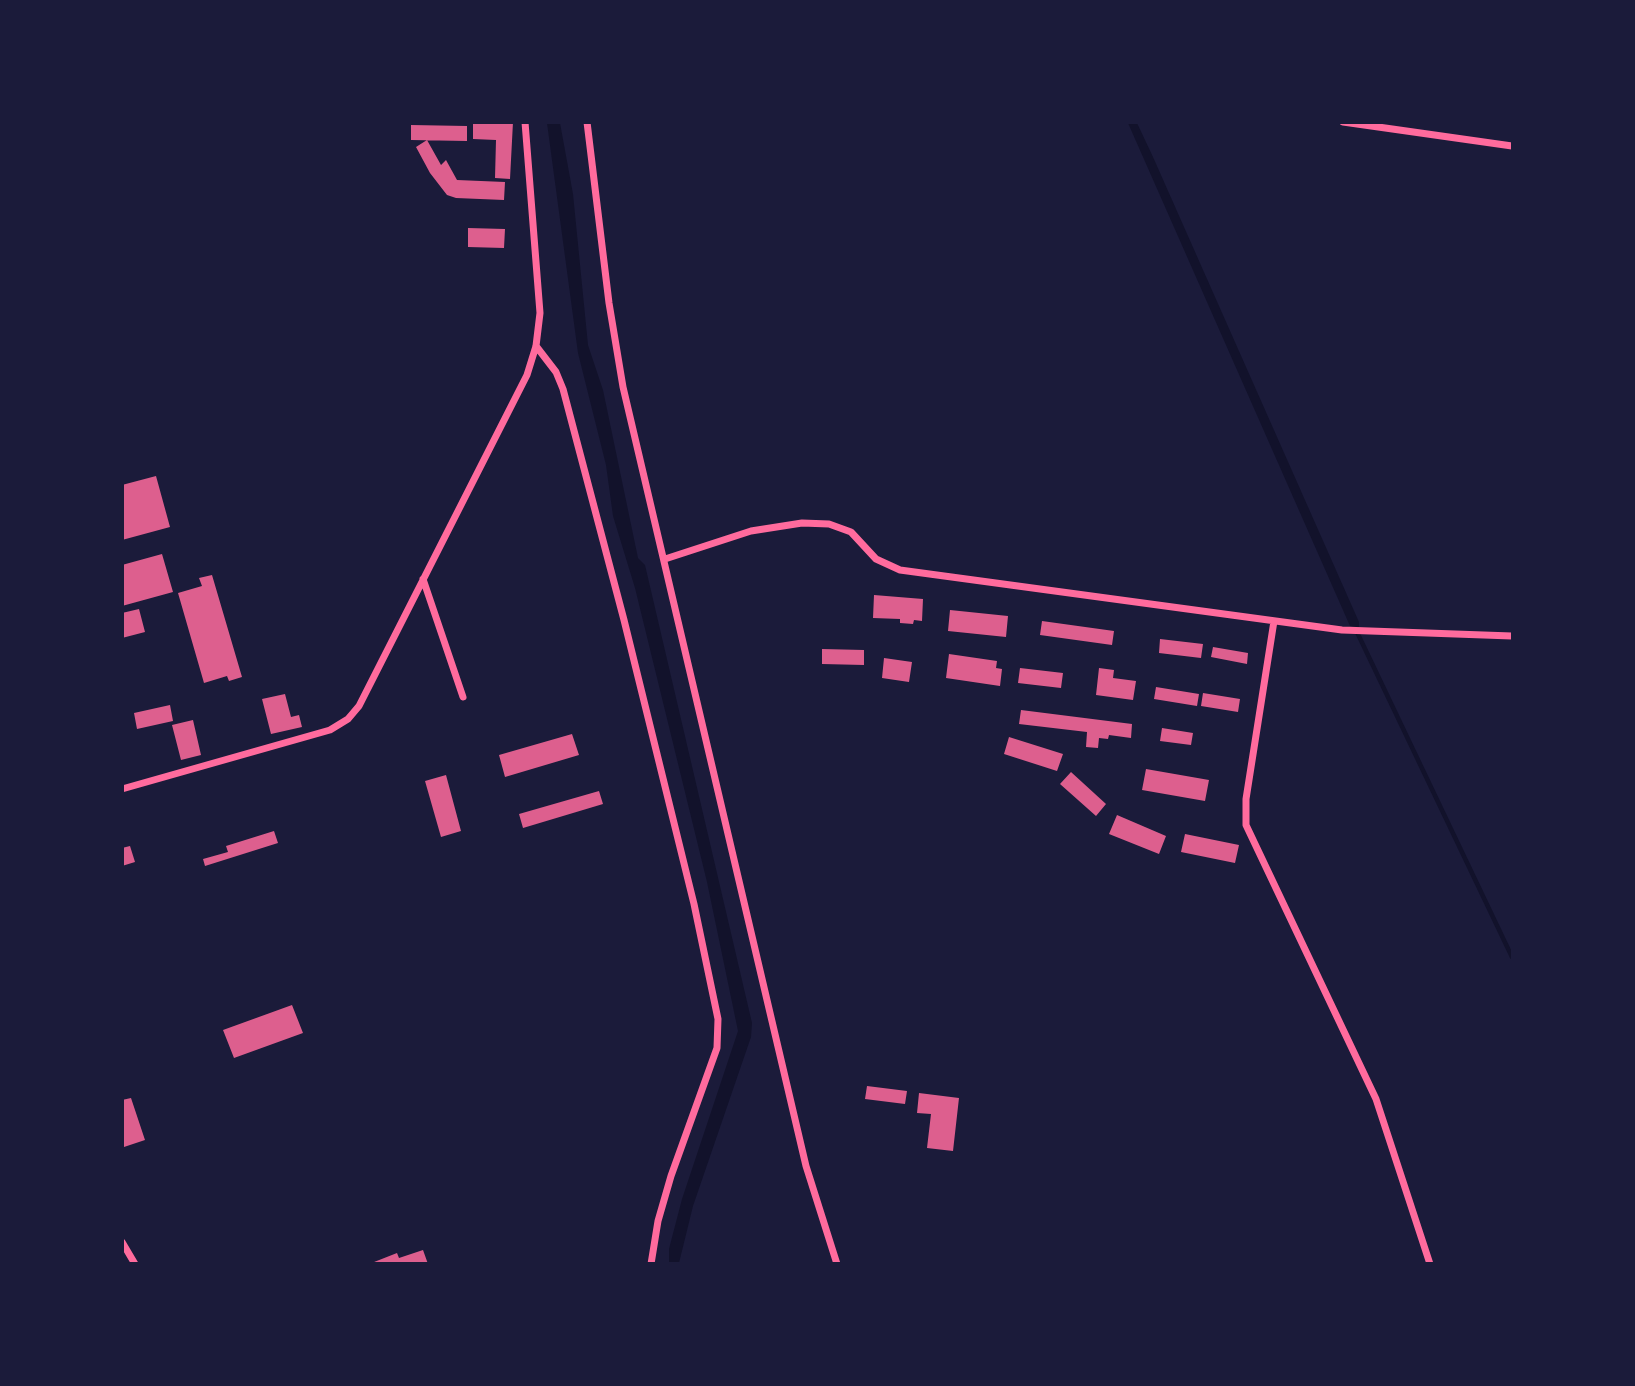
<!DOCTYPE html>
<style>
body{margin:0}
#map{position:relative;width:1635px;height:1386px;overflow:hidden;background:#1b1b3a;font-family:"Noto Sans",sans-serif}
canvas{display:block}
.frame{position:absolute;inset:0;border:124px solid #1b1b3a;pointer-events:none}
</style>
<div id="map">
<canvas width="1635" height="1386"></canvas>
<div class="frame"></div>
</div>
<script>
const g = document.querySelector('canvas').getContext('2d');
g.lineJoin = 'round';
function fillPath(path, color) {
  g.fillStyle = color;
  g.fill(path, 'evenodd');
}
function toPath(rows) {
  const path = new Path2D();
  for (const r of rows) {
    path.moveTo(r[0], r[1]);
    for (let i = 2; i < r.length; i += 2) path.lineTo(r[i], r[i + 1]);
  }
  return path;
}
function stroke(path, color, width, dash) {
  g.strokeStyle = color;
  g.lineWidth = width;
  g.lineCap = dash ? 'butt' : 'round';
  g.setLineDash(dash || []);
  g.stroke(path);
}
const water = toPath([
 [547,123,560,123,573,194,588,345,603,390,638,558,645,565,752,1023,751,1037,693,1206,679,1263,669,1263,669,1249,682,1199,738,1031,707,882,635,588,613,516,606,465,578,353],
 [1128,123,1137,123,1153,157,1359,622,1359,629,1350,626]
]);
const stream = toPath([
 [1356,630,1512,957]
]);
const building = toPath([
 [473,122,513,122,510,179,495,178,496,140,473,139],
 [411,125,467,126,467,141,411,140],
 [427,140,441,165,446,160,457,180,505,182,504,200,456,198,447,195,430,173,416,147],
 [468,228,505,229,504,248,468,247],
 [156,476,170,527,122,540,122,485],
 [162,554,173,592,122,606,122,565],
 [212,575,242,677,229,681,227,676,204,683,178,593,202,586,199,578],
 [874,595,923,599,922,621,914,620,913,624,900,623,900,619,873,618],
 [139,609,145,632,122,638,122,613],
 [950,610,1008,616,1006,637,948,631],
 [1042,621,1114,631,1112,645,1040,635],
 [1160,639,1203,644,1201,658,1159,653],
 [1213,647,1248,653,1247,664,1211,657],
 [822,649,864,650,864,665,822,664],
 [949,654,997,661,996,668,1002,669,1000,686,946,678],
 [884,658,912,662,909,682,882,678],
 [1020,668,1063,673,1061,688,1018,683],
 [1099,668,1114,670,1113,678,1136,681,1133,700,1096,695],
 [1156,687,1199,694,1197,706,1154,699],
 [1203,693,1240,699,1238,712,1201,706],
 [285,694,291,717,299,715,302,727,271,734,262,699],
 [170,705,173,721,137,729,134,713],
 [1021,710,1132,724,1131,738,1109,735,1108,739,1099,738,1098,748,1086,747,1087,732,1019,724],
 [193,720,201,755,181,760,172,725],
 [1162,728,1193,733,1191,745,1160,741],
 [572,734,579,755,505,777,499,755],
 [1009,737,1063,754,1057,771,1004,754],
 [1146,769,1209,780,1205,801,1142,790],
 [1071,772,1106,804,1096,816,1060,784],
 [446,775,461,831,441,837,425,781],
 [599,791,603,804,523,828,519,814],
 [1117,815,1166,836,1159,854,1109,834],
 [274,831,278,843,205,866,203,859,228,852,226,846],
 [1185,834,1239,845,1235,863,1181,852],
 [130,846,135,862,122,866,122,848],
 [292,1005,303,1033,234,1058,223,1030],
 [867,1086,907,1091,905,1104,865,1099],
 [919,1093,959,1098,953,1151,927,1148,931,1114,917,1113],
 [131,1098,145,1140,124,1147,122,1100],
 [423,1250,428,1264,369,1264,397,1253,399,1258]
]);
const minor = toPath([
 [587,122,609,303,623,387,806,1166,837,1264],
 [1343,122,1512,146],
 [536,346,556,372,563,389,624,620,694,904,718,1019,717,1048,671,1176,658,1221,651,1264],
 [665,559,751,531,802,523,829,524,851,532,876,559,900,570,1342,630,1512,636],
 [423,579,463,697],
 [1274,621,1246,799,1246,825,1376,1099,1430,1264],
 [122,789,330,730,348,719,359,706,527,375,536,346,540,313,525,122],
 [122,1242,135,1264]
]);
fillPath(water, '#12122b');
stroke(stream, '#12122b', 4.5);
fillPath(building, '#dd5f8e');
stroke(minor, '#ff6b9d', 7);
</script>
